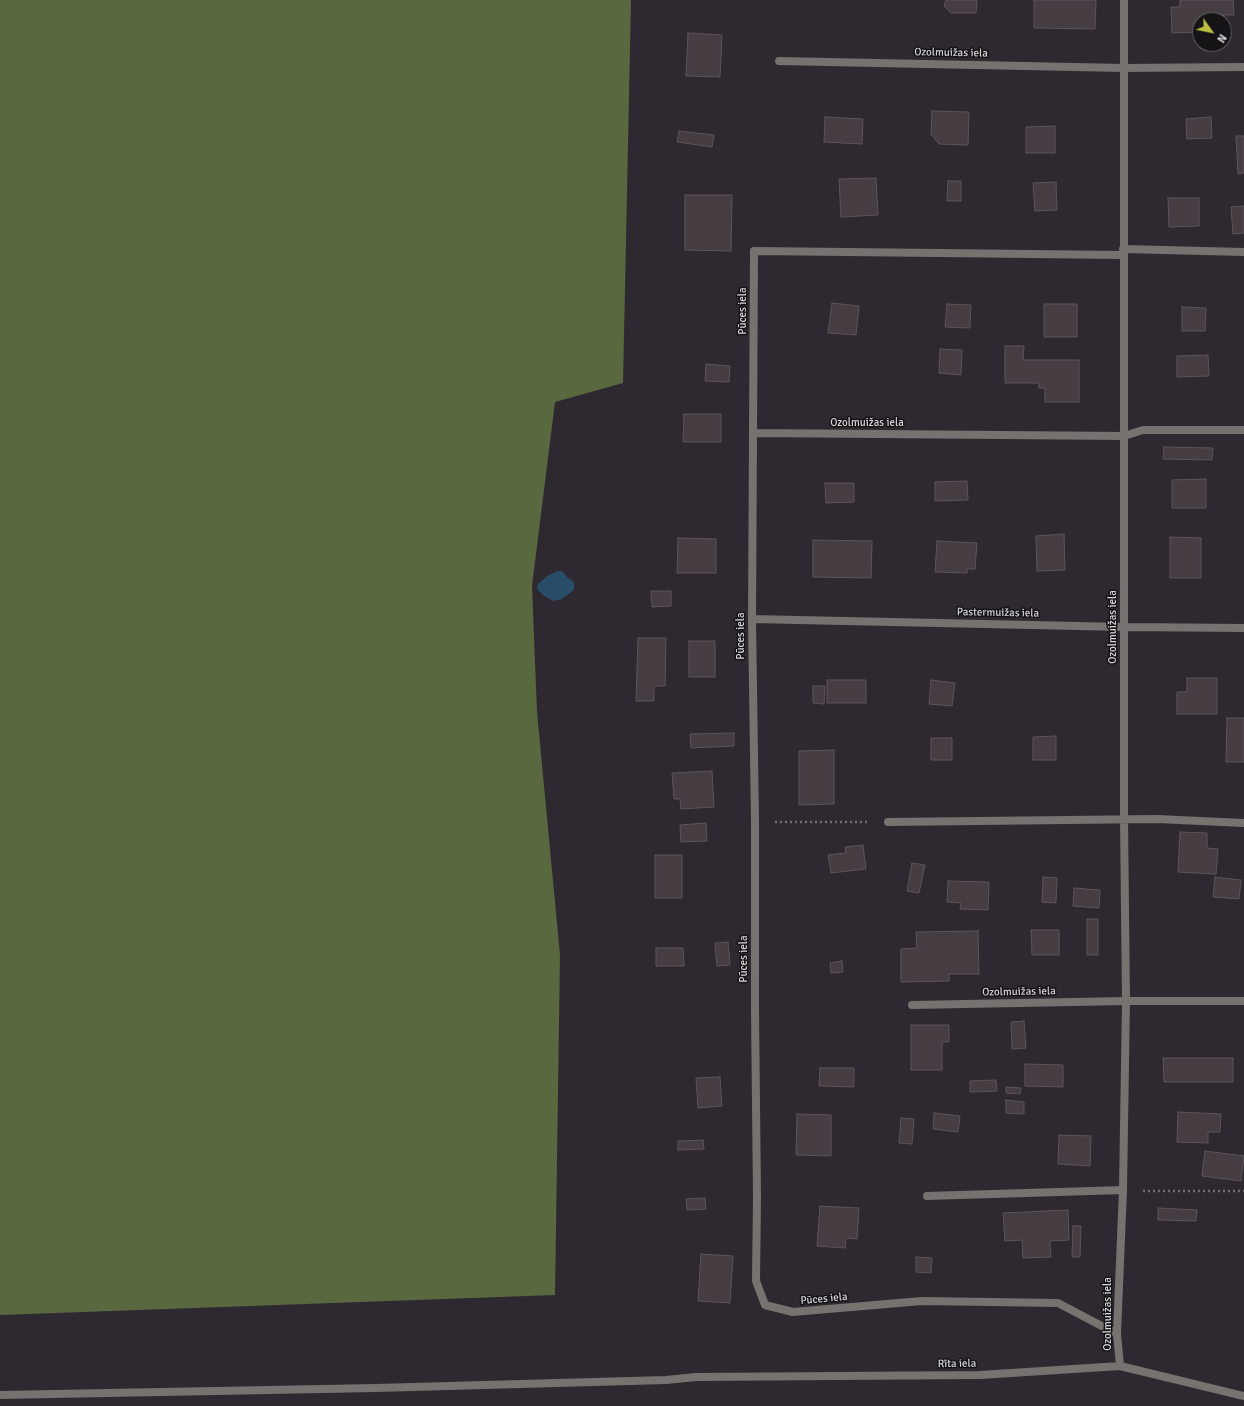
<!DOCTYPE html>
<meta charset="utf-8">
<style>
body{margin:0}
#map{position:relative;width:1244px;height:1406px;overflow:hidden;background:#2e2930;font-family:Signika,sans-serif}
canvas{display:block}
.north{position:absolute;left:1192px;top:12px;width:40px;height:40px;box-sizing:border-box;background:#151316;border:1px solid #626063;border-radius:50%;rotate:123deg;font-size:11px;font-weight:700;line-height:16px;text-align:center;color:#d6d3d7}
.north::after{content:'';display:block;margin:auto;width:14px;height:18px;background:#bbc044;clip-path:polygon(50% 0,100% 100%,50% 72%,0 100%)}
</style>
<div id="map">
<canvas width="1244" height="1406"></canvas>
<div class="north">N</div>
</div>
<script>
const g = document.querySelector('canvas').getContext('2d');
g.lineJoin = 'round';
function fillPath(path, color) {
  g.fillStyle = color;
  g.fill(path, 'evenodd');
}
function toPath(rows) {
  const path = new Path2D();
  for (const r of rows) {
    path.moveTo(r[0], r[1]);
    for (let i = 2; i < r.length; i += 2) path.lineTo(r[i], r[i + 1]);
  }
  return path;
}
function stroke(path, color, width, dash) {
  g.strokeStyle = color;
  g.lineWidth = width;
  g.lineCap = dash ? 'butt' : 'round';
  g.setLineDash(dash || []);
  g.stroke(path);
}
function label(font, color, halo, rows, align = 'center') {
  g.font = font + ' Signika,sans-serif';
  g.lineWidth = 3;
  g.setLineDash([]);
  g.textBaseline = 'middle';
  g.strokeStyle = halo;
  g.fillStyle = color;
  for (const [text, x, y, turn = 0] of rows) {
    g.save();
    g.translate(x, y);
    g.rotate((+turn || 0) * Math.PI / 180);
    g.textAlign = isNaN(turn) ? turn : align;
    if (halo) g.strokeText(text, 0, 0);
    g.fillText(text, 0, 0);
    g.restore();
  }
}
const forest = toPath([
 [0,0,631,0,623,383,555,402,532,586,537,712,560,955,555,1295,0,1315]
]);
const water = toPath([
 [557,571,562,571,568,578,574,582,574,590,562,599,553,601,543,595,537,589,538,584,547,576]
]);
const building = toPath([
 [946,0,977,0,976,13,951,13,944,6,946,0],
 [1034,0,1096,0,1095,29,1034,28,1034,0],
 [1180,0,1233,0,1234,15,1223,15,1224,20,1200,20,1200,32,1172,33,1171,7,1180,7,1180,0],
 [688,33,722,35,720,77,686,76,688,33],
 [932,111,969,112,968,145,939,144,931,134,932,111],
 [825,117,863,119,862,144,824,142,825,117],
 [1211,117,1212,138,1187,139,1186,119,1211,117],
 [1055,126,1055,153,1026,153,1026,127,1055,126],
 [679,131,714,135,712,147,677,142,679,131],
 [1236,136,1244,136,1244,173,1238,174,1236,136],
 [876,178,878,215,841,217,839,179,876,178],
 [948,181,961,181,961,201,947,201,948,181],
 [1056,182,1057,210,1035,211,1033,183,1056,182],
 [685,195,732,195,731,251,685,250,685,195],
 [1168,198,1199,198,1199,226,1169,227,1168,198],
 [1244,206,1244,233,1233,234,1231,207,1244,206],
 [832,303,859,306,856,335,828,333,832,303],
 [947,304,971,305,970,328,945,327,947,304],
 [1044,304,1077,304,1077,337,1044,337,1044,304],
 [1182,307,1206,308,1205,331,1182,331,1182,307],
 [1005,346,1024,346,1023,360,1079,360,1079,402,1045,402,1045,388,1039,388,1039,383,1005,383,1005,346],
 [940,349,962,350,961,375,939,373,940,349],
 [1208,355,1209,376,1177,377,1177,356,1208,355],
 [706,364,730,366,729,382,705,381,706,364],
 [684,414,721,414,721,442,683,442,684,414],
 [1164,447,1213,448,1212,460,1163,459,1164,447],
 [1206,479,1206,508,1172,508,1172,480,1206,479],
 [967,481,968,500,935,501,935,482,967,481],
 [825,483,854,483,854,502,826,503,825,483],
 [1064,534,1065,570,1037,571,1036,536,1064,534],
 [1170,537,1201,538,1201,578,1170,578,1170,537],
 [678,538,716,539,716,573,677,573,678,538],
 [813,540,872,541,871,578,813,577,813,540],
 [937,541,977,543,975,569,967,569,967,573,935,572,937,541],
 [651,591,671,591,671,606,652,607,651,591],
 [638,638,666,638,665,686,654,686,654,701,636,701,638,638],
 [689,641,715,641,715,677,689,677,689,641],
 [1187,678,1217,678,1217,714,1177,714,1177,692,1187,692,1187,678],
 [827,680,866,680,866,703,827,703,827,680],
 [931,680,955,683,952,706,929,704,931,680],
 [813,686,825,686,824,704,813,703,813,686],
 [1227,718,1244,718,1244,762,1226,762,1227,718],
 [734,733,734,746,691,748,690,734,734,733],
 [1056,736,1056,760,1033,760,1033,737,1056,736],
 [931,738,952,738,952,760,931,760,931,738],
 [834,750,834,804,799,805,799,751,834,750],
 [712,771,714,807,681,809,680,799,674,799,672,773,712,771],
 [706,823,707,841,681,842,680,825,706,823],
 [1180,832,1207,833,1207,848,1218,849,1216,874,1178,872,1180,832],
 [863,845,866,869,831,873,828,855,846,853,845,847,863,845],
 [655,855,682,855,682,898,655,898,655,855],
 [912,863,925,865,919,893,907,891,912,863],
 [1043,877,1057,878,1056,903,1042,902,1043,877],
 [1215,877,1241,880,1239,899,1213,897,1215,877],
 [948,881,989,882,988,910,960,909,961,903,947,902,948,881],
 [1074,888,1100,890,1099,908,1073,906,1074,888],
 [1087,919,1098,919,1098,955,1087,955,1087,919],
 [1031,930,1059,930,1059,955,1032,955,1031,930],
 [978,931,979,974,949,974,949,981,901,982,901,949,917,948,916,932,978,931],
 [728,942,730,965,717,966,715,943,728,942],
 [656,948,683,948,684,966,656,966,656,948],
 [842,961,843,972,831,973,830,963,842,961],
 [1024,1021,1026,1048,1012,1049,1011,1022,1024,1021],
 [911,1025,949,1025,949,1042,942,1042,942,1070,911,1070,911,1025],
 [1163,1058,1233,1058,1233,1082,1164,1082,1163,1058],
 [1025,1064,1063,1065,1063,1087,1025,1086,1025,1064],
 [820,1068,854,1068,854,1087,819,1086,820,1068],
 [720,1077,722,1106,698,1108,696,1078,720,1077],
 [996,1080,997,1091,970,1092,970,1081,996,1080],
 [1006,1087,1021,1088,1020,1094,1006,1093,1006,1087],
 [1006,1100,1024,1102,1024,1114,1006,1113,1006,1100],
 [1178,1112,1221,1114,1220,1132,1208,1132,1208,1143,1177,1142,1178,1112],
 [934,1113,960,1116,958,1132,933,1129,934,1113],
 [797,1114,831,1115,831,1156,796,1155,797,1114],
 [901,1118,914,1119,912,1144,899,1143,901,1118],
 [1059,1135,1091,1136,1090,1166,1058,1164,1059,1135],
 [703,1140,704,1149,678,1150,678,1141,703,1140],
 [1205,1151,1244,1156,1241,1181,1202,1176,1205,1151],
 [705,1198,706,1209,687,1210,686,1199,705,1198],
 [820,1206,859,1208,857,1239,846,1238,845,1248,817,1246,820,1206],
 [1158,1208,1197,1210,1196,1221,1158,1220,1158,1208],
 [1068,1210,1069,1240,1050,1241,1051,1257,1023,1258,1022,1240,1005,1241,1003,1213,1068,1210],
 [1073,1226,1081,1226,1080,1257,1072,1257,1073,1226],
 [701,1254,733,1256,730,1303,698,1301,701,1254],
 [916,1257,932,1258,931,1273,916,1272,916,1257]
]);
const path = toPath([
 [775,822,870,822],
 [1143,1191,1244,1191]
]);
const lane = toPath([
 [912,1005,1126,1001],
 [927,1196,1123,1190]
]);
const street = toPath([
 [779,61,1123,68,1244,67],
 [1123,249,1244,252],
 [754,433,1124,436,1143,430,1244,430],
 [752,619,1124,627,1244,628],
 [888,822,1157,819,1244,823],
 [1126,1001,1244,1001],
 [1117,1334,1058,1303,922,1301,793,1312,765,1305,756,1281,757,1197,755,1010,755,822,752,619,754,251,1123,255],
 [1120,1366,1117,1334,1123,1190,1126,1001,1124,819,1124,0],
 [0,1395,376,1388,666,1380,696,1377,980,1375,1120,1366,1244,1396]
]);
const streetNames = [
 ["Ozolmuižas iela",951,53,1],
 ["Pūces iela",743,311,-90],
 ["Ozolmuižas iela",867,423],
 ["Pastermuižas iela",998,613,1],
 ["Ozolmuižas iela",1113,627,-90],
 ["Pūces iela",741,636,-90],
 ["Pūces iela",744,959,-90],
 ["Ozolmuižas iela",1019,992,-1],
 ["Pūces iela",824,1299,-5],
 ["Ozolmuižas iela",1108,1314,-90],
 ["Rīta iela",957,1364,-1]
];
fillPath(forest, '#5a683f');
fillPath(water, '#294c69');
fillPath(building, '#453d42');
stroke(building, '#5d545a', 1);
stroke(path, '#726d73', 2.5, [2, 3]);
stroke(lane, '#767270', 8);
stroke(street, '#767270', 8);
label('11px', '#d6d3d7', '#151316', streetNames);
</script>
